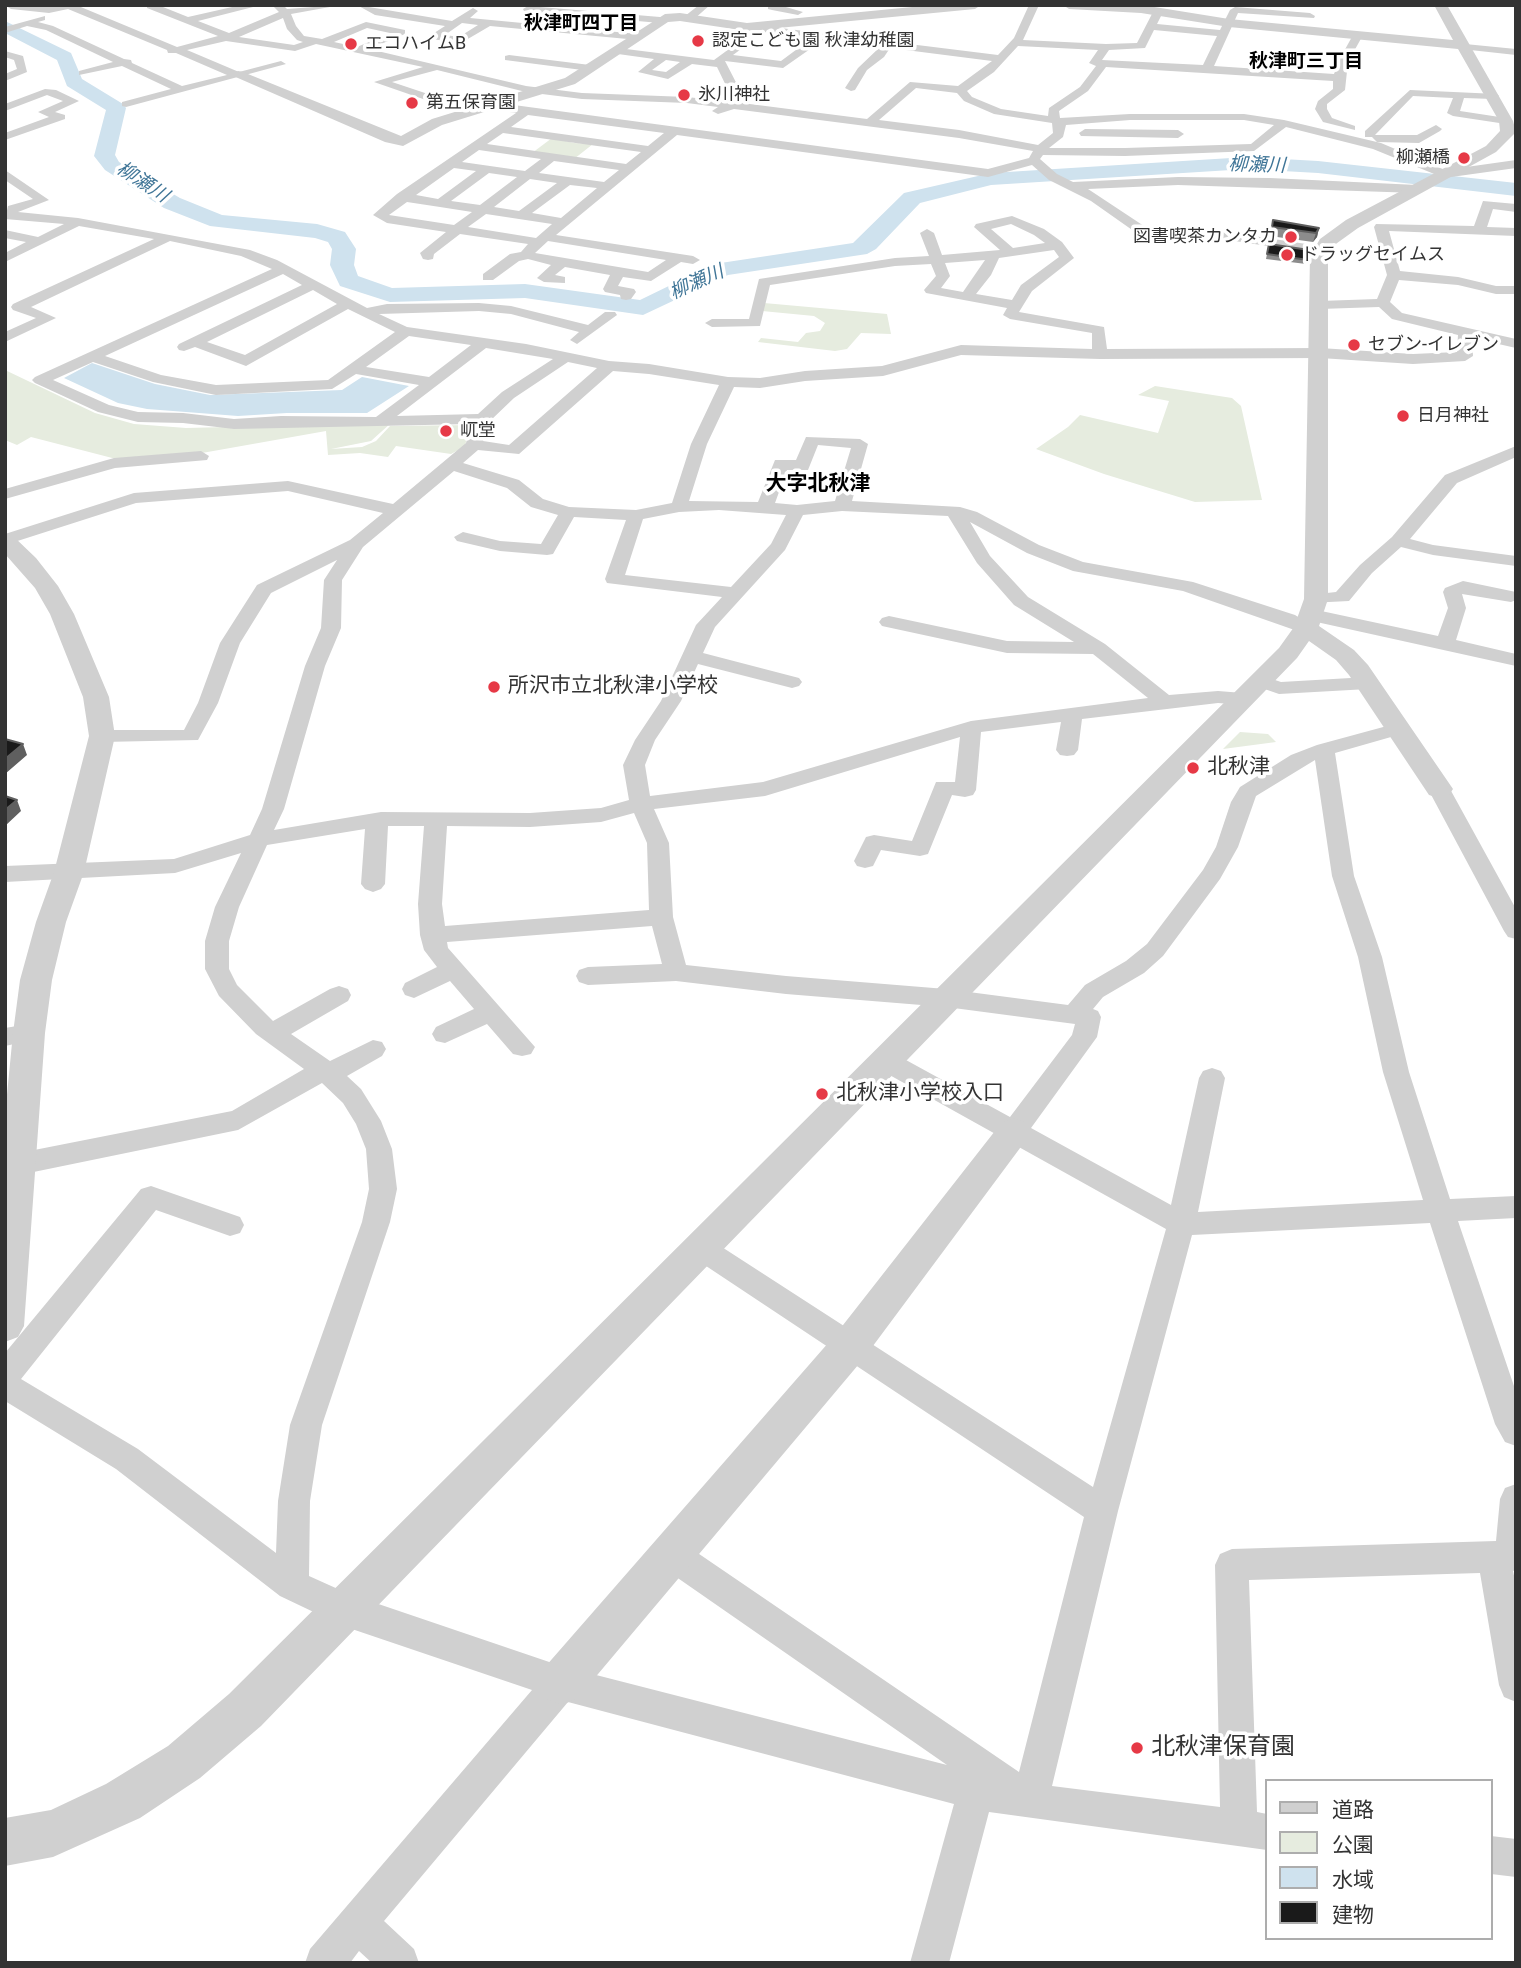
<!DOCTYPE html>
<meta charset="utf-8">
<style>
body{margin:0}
#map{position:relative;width:1521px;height:1968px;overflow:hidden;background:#fff;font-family:Roboto,"Noto Sans JP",sans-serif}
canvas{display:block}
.frame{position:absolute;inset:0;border:7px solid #333;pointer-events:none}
.legend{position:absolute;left:1265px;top:1779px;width:228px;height:161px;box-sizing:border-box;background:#fff;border:2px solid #adadad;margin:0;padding:9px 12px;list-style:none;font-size:21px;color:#333}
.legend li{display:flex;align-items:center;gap:14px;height:35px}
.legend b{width:35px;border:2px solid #adadad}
</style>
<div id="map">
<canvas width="1521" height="1968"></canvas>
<div class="frame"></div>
<ul class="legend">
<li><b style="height:9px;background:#d0d0d0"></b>道路</li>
<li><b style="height:19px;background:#e6ecdf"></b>公園</li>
<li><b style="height:19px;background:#cfe2ee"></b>水域</li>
<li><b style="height:19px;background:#1a1a1a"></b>建物</li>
</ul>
</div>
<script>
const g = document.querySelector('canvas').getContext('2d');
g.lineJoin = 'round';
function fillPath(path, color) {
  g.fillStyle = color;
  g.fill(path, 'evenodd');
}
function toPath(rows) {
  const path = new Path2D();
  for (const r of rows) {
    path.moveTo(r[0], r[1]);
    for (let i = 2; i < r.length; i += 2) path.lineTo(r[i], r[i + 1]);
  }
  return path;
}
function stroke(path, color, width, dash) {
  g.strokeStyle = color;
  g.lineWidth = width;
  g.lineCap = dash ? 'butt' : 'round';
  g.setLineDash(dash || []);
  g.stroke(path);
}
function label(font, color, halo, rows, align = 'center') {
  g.font = font + ' Roboto,"Noto Sans JP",sans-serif';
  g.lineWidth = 7;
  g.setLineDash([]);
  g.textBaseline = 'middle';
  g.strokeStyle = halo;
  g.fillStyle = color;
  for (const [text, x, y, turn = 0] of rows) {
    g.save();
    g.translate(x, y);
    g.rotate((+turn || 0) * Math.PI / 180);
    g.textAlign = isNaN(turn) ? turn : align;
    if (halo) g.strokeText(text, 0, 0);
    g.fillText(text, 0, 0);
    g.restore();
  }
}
const green = toPath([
 [552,138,574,143,593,144,574,159,532,153],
 [764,303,887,314,891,334,861,333,847,349,835,351,758,342,761,338,798,342,806,333,820,331,825,323,814,316,762,311],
 [5,370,95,413,134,424,186,428,391,423,371,441,331,449,362,447,376,441,390,426,473,425,464,447,451,454,396,446,388,457,360,453,328,455,326,431,202,453,120,460,31,437,17,445,5,440],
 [1155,386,1232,398,1241,406,1262,500,1195,502,1104,474,1036,449,1068,427,1080,415,1158,433,1169,401,1138,395],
 [1240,732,1268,734,1276,742,1223,749]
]);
const water = toPath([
 [92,363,155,384,210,395,342,390,362,377,409,386,367,413,287,413,238,416,147,409,118,403,64,378]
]);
const river = toPath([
 [5,21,71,53,82,79,123,104,126,108,115,155,119,162,180,198,222,215,317,224,345,232,356,249,354,265,358,276,392,288,525,284,640,300,714,264,853,243,904,193,991,173,1247,157,1318,161,1516,183,1516,196,1318,173,1247,169,991,185,920,203,876,249,867,254,728,275,643,315,525,298,390,302,340,286,330,265,332,249,328,242,315,238,210,226,164,208,105,170,94,156,106,110,67,86,57,60,5,33,5,21]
]);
const minor = toPath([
 [32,5,76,5,177,47,218,36,147,8,147,5,158,5,188,17,241,5,261,5,198,21,229,33,279,12,272,5,283,5,287,9,341,5,291,14,296,26,304,36,322,39,366,22,405,30,405,34,369,49,526,86,582,93,687,97,731,102,731,96,717,67,692,64,668,79,638,72,654,59,618,54,613,51,618,48,714,60,755,30,753,26,758,23,765,26,883,41,893,31,898,34,893,42,998,55,1014,38,1029,5,1039,5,1023,40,1106,44,1137,43,1153,12,1158,9,1163,12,1157,24,1220,30,1230,10,1235,7,1310,13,1315,16,1314,18,1238,13,1214,66,1334,74,1338,62,1353,35,1362,33,1363,35,1348,62,1345,90,1327,104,1327,109,1332,118,1355,126,1355,130,1323,122,1315,109,1318,101,1333,89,1333,81,1106,67,1088,91,1059,111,1060,118,1130,114,1244,114,1284,120,1381,143,1445,170,1516,160,1516,168,1444,178,1373,149,1286,127,1254,151,1125,156,1043,155,1040,159,1057,174,1073,182,1178,177,1270,178,1417,185,1423,189,1417,193,1178,185,1088,189,1153,232,1221,231,1326,247,1328,250,1321,254,1221,239,1145,239,1091,201,1049,180,1032,165,988,177,677,135,556,235,693,256,700,260,693,264,681,262,651,281,623,277,618,286,634,289,636,292,631,299,626,300,621,299,620,295,605,292,603,289,610,275,565,267,555,275,565,277,565,283,544,282,537,278,551,265,528,259,519,261,493,280,483,280,483,274,510,254,521,252,528,244,460,234,434,254,433,259,428,260,423,259,420,253,446,232,387,223,373,215,397,194,516,113,423,99,374,82,423,67,316,44,295,51,226,41,187,50,239,72,281,61,286,64,126,107,122,106,122,102,171,89,122,66,79,75,79,71,113,62,46,30,27,26,5,33,5,27,45,16,45,20,38,22,53,26,124,59,131,60,132,63,182,86,227,75,176,53,168,53,167,50,68,9,49,13,11,9,6,6,32,5],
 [283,18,287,29,297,40,303,42,294,45,239,37,283,18],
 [367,28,390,33,357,47,334,42,367,28],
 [1154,30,1217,36,1203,65,1102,60,1109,50,1145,48,1154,30],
 [764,32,812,38,781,61,733,55,764,32],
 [823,40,880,47,858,68,845,88,851,91,855,90,867,70,884,57,890,48,992,61,958,86,910,82,867,119,742,103,743,96,725,61,783,68,823,40],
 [1018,46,1098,50,1089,63,1096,66,1080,87,1049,108,1048,116,1001,109,972,97,967,91,994,72,1018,46],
 [666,60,680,62,666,72,652,70,666,60],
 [437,70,526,92,582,99,687,103,718,107,712,111,718,114,734,109,959,138,1033,151,1029,158,988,169,425,93,392,82,437,70],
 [916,88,957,93,964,101,994,114,1052,123,1053,133,1038,145,959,130,879,120,916,88],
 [528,115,664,133,648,146,511,127,528,115],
 [1130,120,1244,120,1274,125,1251,144,1125,148,1049,148,1063,137,1066,125,1130,120],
 [503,133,641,152,626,164,487,144,503,133],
 [479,150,541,159,525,171,462,162,479,150],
 [554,161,619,170,604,182,539,173,554,161],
 [454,168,476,171,438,199,416,195,454,168],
 [489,173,517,177,480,205,451,201,489,173],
 [530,179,557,183,519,211,494,207,530,179],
 [570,185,597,188,561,218,532,213,570,185],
 [407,202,440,207,472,212,454,225,389,215,407,202],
 [486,214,552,224,536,238,468,227,486,214],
 [548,241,666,260,648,272,535,253,548,241],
 [357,5,452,21,473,8,478,11,470,18,638,34,643,37,638,40,490,26,461,43,431,39,431,35,445,26,375,15,357,5],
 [462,23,478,25,459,37,445,35,462,23],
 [699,5,710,5,693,20,685,20,685,16,699,5],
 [768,5,779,5,803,12,798,15,772,10,768,9,768,5],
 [528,6,660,17,665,20,660,23,524,11,523,9,528,6],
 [1465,44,1516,49,1516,55,1461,49,1461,45,1465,44],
 [5,51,23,56,27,72,5,81,5,74,17,69,14,60,5,57,5,51],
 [509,55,590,65,595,68,590,71,505,60,505,56,509,55],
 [45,89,56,90,79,101,55,112,65,115,65,119,5,140,5,133,49,117,38,112,63,101,47,95,5,111,5,104,45,89],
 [1410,90,1497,94,1499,96,1493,99,1464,98,1460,111,1506,118,1512,121,1506,124,1453,116,1447,113,1453,98,1413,96,1375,135,1417,135,1436,125,1442,129,1440,131,1419,143,1377,142,1372,137,1365,137,1365,131,1410,90],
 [1085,129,1178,130,1184,134,1178,138,1081,136,1079,133,1085,129],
 [5,170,49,200,18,212,78,218,250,250,277,260,367,308,387,304,479,303,511,306,588,325,605,312,615,312,617,315,577,344,570,340,579,332,511,314,479,311,379,314,407,327,526,344,609,361,649,364,728,377,760,378,805,371,882,366,961,345,1092,349,1092,333,1010,319,1003,315,1007,308,926,293,924,290,936,276,931,264,895,266,770,285,760,326,712,327,705,323,712,319,749,319,759,279,895,258,929,256,920,233,927,229,934,233,942,255,1000,250,974,227,976,224,1012,216,1044,229,1062,242,1074,258,1032,291,1019,312,1104,327,1107,349,1320,348,1413,354,1457,352,1458,335,1392,319,1379,307,1320,309,1313,305,1320,301,1377,299,1387,275,1374,227,1376,224,1474,226,1483,201,1516,204,1516,212,1493,209,1487,227,1516,228,1516,236,1389,231,1400,271,1458,277,1496,286,1516,286,1516,294,1496,294,1458,285,1399,280,1390,302,1402,313,1516,339,1516,348,1472,338,1473,356,1465,361,1413,364,1320,358,1100,359,961,355,883,376,805,381,760,388,734,387,707,444,689,501,758,502,775,460,796,460,806,437,860,439,868,444,852,501,960,507,977,512,1039,545,1083,562,1193,582,1295,615,1316,628,1306,634,1183,591,1073,571,1027,553,970,522,990,556,1028,597,1105,644,1169,695,1218,691,1243,693,1250,695,1253,699,1250,703,1243,705,1218,703,1082,719,1078,750,1074,755,1067,756,1060,755,1056,750,1061,722,981,732,976,790,973,795,965,797,952,795,928,854,920,856,881,850,873,866,865,868,857,866,854,861,866,837,874,835,912,841,936,782,955,782,960,737,765,796,654,809,669,843,673,917,686,965,786,976,946,989,1068,1005,1085,985,1126,961,1147,944,1203,870,1216,847,1231,802,1240,787,1291,755,1317,745,1398,723,1405,725,1408,729,1405,733,1335,753,1354,876,1382,957,1409,1072,1450,1199,1516,1196,1516,1218,1458,1221,1516,1392,1516,1446,1505,1442,1495,1424,1430,1223,1192,1235,1118,1511,1052,1786,1220,1807,1215,1565,1220,1554,1232,1549,1496,1541,1500,1499,1505,1488,1516,1484,1516,1570,1513,1571,1516,1585,1516,1702,1504,1697,1499,1685,1480,1573,1249,1580,1257,1812,1267,1814,1267,1850,989,1812,949,1963,910,1963,954,1804,568,1702,384,1921,414,1949,419,1963,372,1963,359,1951,350,1963,305,1963,310,1949,532,1690,343,1626,280,1596,116,1469,5,1401,5,1353,141,1189,151,1186,240,1217,244,1225,240,1233,230,1236,156,1210,21,1379,138,1449,276,1553,278,1501,290,1425,362,1222,369,1189,366,1149,356,1124,343,1103,322,1083,238,1130,19,1175,9,1172,5,1164,9,1156,19,1153,232,1111,304,1069,256,1034,219,996,205,969,205,941,215,907,241,853,175,873,5,882,5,866,174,859,250,835,262,809,305,666,321,628,324,580,337,560,271,593,240,643,218,703,198,740,102,742,95,740,92,736,95,732,102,730,184,730,198,703,220,643,257,585,350,540,383,513,288,491,136,503,5,545,5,534,134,493,288,481,393,504,466,443,472,424,234,429,183,423,138,422,98,412,35,383,32,380,35,377,272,269,241,256,170,241,31,307,56,318,5,342,5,332,36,318,13,310,11,307,13,304,154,239,79,226,5,262,5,253,26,242,5,238,5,230,38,237,64,224,5,219,8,206,33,199,5,180,5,170],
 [1011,224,1034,235,1045,243,1013,248,991,229,1011,224],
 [1054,250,1059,257,1021,285,1012,300,976,294,991,275,999,258,1054,250],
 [985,260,963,292,941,288,950,276,945,263,985,260],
 [283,274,302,285,179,344,177,347,179,350,184,351,195,347,246,366,348,309,395,332,328,380,216,385,161,375,105,356,283,274],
 [313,290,337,304,245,355,207,342,313,290],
 [409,336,471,345,429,377,366,367,409,336],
 [486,348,553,359,502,392,478,414,397,416,486,348],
 [93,362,153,382,216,395,332,389,356,374,419,385,376,417,281,416,234,419,183,413,138,412,109,405,53,380,93,362],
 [568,362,597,368,509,445,483,441,490,421,514,398,568,362],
 [613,371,649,374,719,385,691,444,672,503,636,510,569,507,543,499,519,480,463,463,478,450,519,454,613,371],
 [818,445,851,448,835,501,797,505,775,503,787,470,808,470,818,445],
 [454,471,507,488,531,507,558,515,541,544,500,541,463,532,454,537,457,541,500,551,547,555,553,554,574,517,626,520,605,579,607,583,722,597,696,625,661,701,635,740,623,765,629,800,601,808,530,813,381,812,274,830,284,809,325,666,341,628,342,580,363,547,454,471],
 [719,510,786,515,771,544,731,587,625,575,643,519,679,512,719,510],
 [842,511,948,516,977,563,1014,605,1074,642,1007,641,889,616,882,618,879,622,882,626,1007,653,1093,654,1148,698,971,721,763,782,650,796,645,765,655,740,681,701,698,664,792,688,799,686,802,682,799,678,703,653,715,627,785,550,803,515,842,511],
 [1315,760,1332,876,1358,957,1383,1072,1423,1200,1198,1212,1225,1078,1221,1071,1212,1068,1203,1071,1199,1078,1171,1205,1031,1128,1097,1037,1101,1017,1098,1011,1093,1009,1103,997,1144,973,1163,956,1220,879,1238,847,1256,796,1315,760],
 [634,813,647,843,649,910,445,926,442,904,447,826,530,827,601,822,634,813],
 [388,826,424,826,418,904,420,935,424,950,437,967,405,983,402,989,405,995,414,998,450,981,474,1009,436,1027,432,1034,436,1041,445,1043,487,1024,513,1054,522,1056,531,1054,535,1047,448,948,447,942,652,926,662,964,588,967,579,970,576,976,579,982,588,985,676,981,786,994,946,1007,1075,1024,1072,1035,1010,1117,895,1054,886,1052,877,1054,873,1061,877,1068,1166,1229,1093,1487,711,1240,701,1236,691,1240,687,1248,691,1256,1084,1517,1019,1772,683,1543,671,1538,659,1543,654,1554,659,1565,947,1765,561,1666,349,1594,309,1576,310,1501,322,1425,390,1222,397,1189,392,1149,381,1121,361,1089,347,1076,382,1056,386,1049,382,1042,373,1040,330,1061,291,1034,348,1001,351,995,348,989,339,986,330,989,273,1021,237,985,229,969,229,941,239,907,267,845,365,829,361,884,365,889,373,892,381,889,385,884,388,826],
 [1516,446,1516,457,1457,483,1410,539,1433,545,1516,556,1516,566,1433,555,1401,547,1372,573,1349,601,1309,603,1307,599,1309,595,1336,592,1360,565,1392,537,1445,475,1516,446],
 [201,451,209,456,207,460,115,468,5,499,5,489,114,458,201,451],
 [1463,581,1516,592,1516,600,1511,602,1462,594,1466,608,1456,640,1516,654,1516,666,1312,621,1303,615,1312,609,1438,636,1448,608,1443,592,1445,588,1463,581],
 [1260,675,1281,682,1368,677,1375,679,1378,683,1375,687,1368,689,1279,694,1253,685,1250,681,1253,677,1260,675],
 [1439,782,1447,784,1450,789,1516,909,1516,939,1508,937,1504,931,1428,789,1431,784,1439,782],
 [29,1024,38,1027,42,1033,38,1039,5,1046,5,1028,29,1024],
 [1491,1836,1516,1839,1516,1877,1491,1874,1491,1836]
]);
const tertiary = toPath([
 [933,5,981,5,975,9,747,31,680,21,668,22,575,84,442,125,403,146,385,142,231,75,238,71,243,72,401,136,432,119,565,78,665,14,680,13,747,23,933,5],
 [1063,5,1142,5,1229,19,1453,40,1434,5,1447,5,1513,121,1516,132,1496,152,1358,228,1333,246,1328,256,1328,599,1319,626,1354,650,1368,665,1453,789,1449,795,1439,798,1429,795,1349,675,1336,660,1309,641,1297,658,261,1726,200,1778,140,1818,53,1857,5,1866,5,1818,51,1810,106,1784,168,1746,229,1694,1279,648,1294,627,1304,599,1310,256,1320,239,1346,220,1486,146,1500,131,1499,121,1458,49,1229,27,1141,13,1069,9,1063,5],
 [5,534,13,536,36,558,58,586,74,614,109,697,115,736,84,872,66,922,52,980,45,1033,24,1326,18,1337,5,1342,5,1115,13,1033,20,980,36,922,54,872,89,736,83,697,50,614,35,588,5,554,5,534],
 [1014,1118,1026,1122,1031,1131,1026,1140,864,1358,577,1699,561,1705,545,1699,539,1683,545,1667,836,1334,1002,1122,1014,1118]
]);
const wall = toPath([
 [1273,220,1319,228,1317,237,1313,242,1270,236],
 [1269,244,1309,250,1306,264,1266,259]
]);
const shadedWall = toPath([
 [1319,228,1317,237,1313,242,1316,233],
 [23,744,27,755,5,774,5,759],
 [17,800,21,811,5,826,5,810]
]);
const building = toPath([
 [1273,220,1319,228,1316,233,1272,227,1273,220],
 [1269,244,1309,250,1308,260,1267,254,1269,244],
 [5,739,23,744,5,759,5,739],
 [5,796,17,800,5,810,5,796]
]);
const markers = [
 [698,41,7,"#e63946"],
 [351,44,7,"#e63946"],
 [684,95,7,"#e63946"],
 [412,103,7,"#e63946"],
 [1464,158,7,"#e63946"],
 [1291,237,7,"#e63946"],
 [1287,255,7,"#e63946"],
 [1354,345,7,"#e63946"],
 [1403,416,7,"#e63946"],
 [446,431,7,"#e63946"],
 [494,687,7,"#e63946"],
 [1193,768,7,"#e63946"],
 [822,1094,7,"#e63946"],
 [1137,1748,7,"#e63946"]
];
const farPoinames = [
 ["認定こども園 秋津幼稚園",712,41],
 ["エコハイムB",365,44],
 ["氷川神社",698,95],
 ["第五保育園",426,103],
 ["柳瀬橋",1450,158,"right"],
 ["図書喫茶カンタカ",1277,237,"right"],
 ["ドラッグセイムス",1301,255],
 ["セブン-イレブン",1368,345],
 ["日月神社",1417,416],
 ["屼堂",460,431]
];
const farNeighbourhoodnames = [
 ["秋津町四丁目",581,24],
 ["秋津町三丁目",1306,62]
];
const farWaternames = [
 ["柳瀬川",1257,166,2],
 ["柳瀬川",142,183,33],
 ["柳瀬川",697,283,-24]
];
const farQuarternames = [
 ["大字北秋津",818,485]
];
const poiNames = [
 ["所沢市立北秋津小学校",508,687],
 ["北秋津",1207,768],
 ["北秋津小学校入口",836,1094]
];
const nearPoinames = [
 ["北秋津保育園",1151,1748]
];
fillPath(green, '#e6ecdf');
fillPath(water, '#cfe2ee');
fillPath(river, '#cfe2ee');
fillPath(minor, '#d0d0d0');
fillPath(tertiary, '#d0d0d0');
fillPath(wall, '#8c8c8c');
fillPath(shadedWall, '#5f5f5f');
fillPath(building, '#1a1a1a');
stroke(building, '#5f5f5f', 2);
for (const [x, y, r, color] of markers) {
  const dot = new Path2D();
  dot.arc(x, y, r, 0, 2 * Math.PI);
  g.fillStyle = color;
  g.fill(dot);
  stroke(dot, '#fff', 2.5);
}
label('18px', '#333', '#fff', farPoinames, 'left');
label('bold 19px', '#000', '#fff', farNeighbourhoodnames);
label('italic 19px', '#3f7597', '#fff', farWaternames);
label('bold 21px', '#000', '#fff', farQuarternames);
label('21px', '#333', '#fff', poiNames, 'left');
label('24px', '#333', '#fff', nearPoinames, 'left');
</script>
